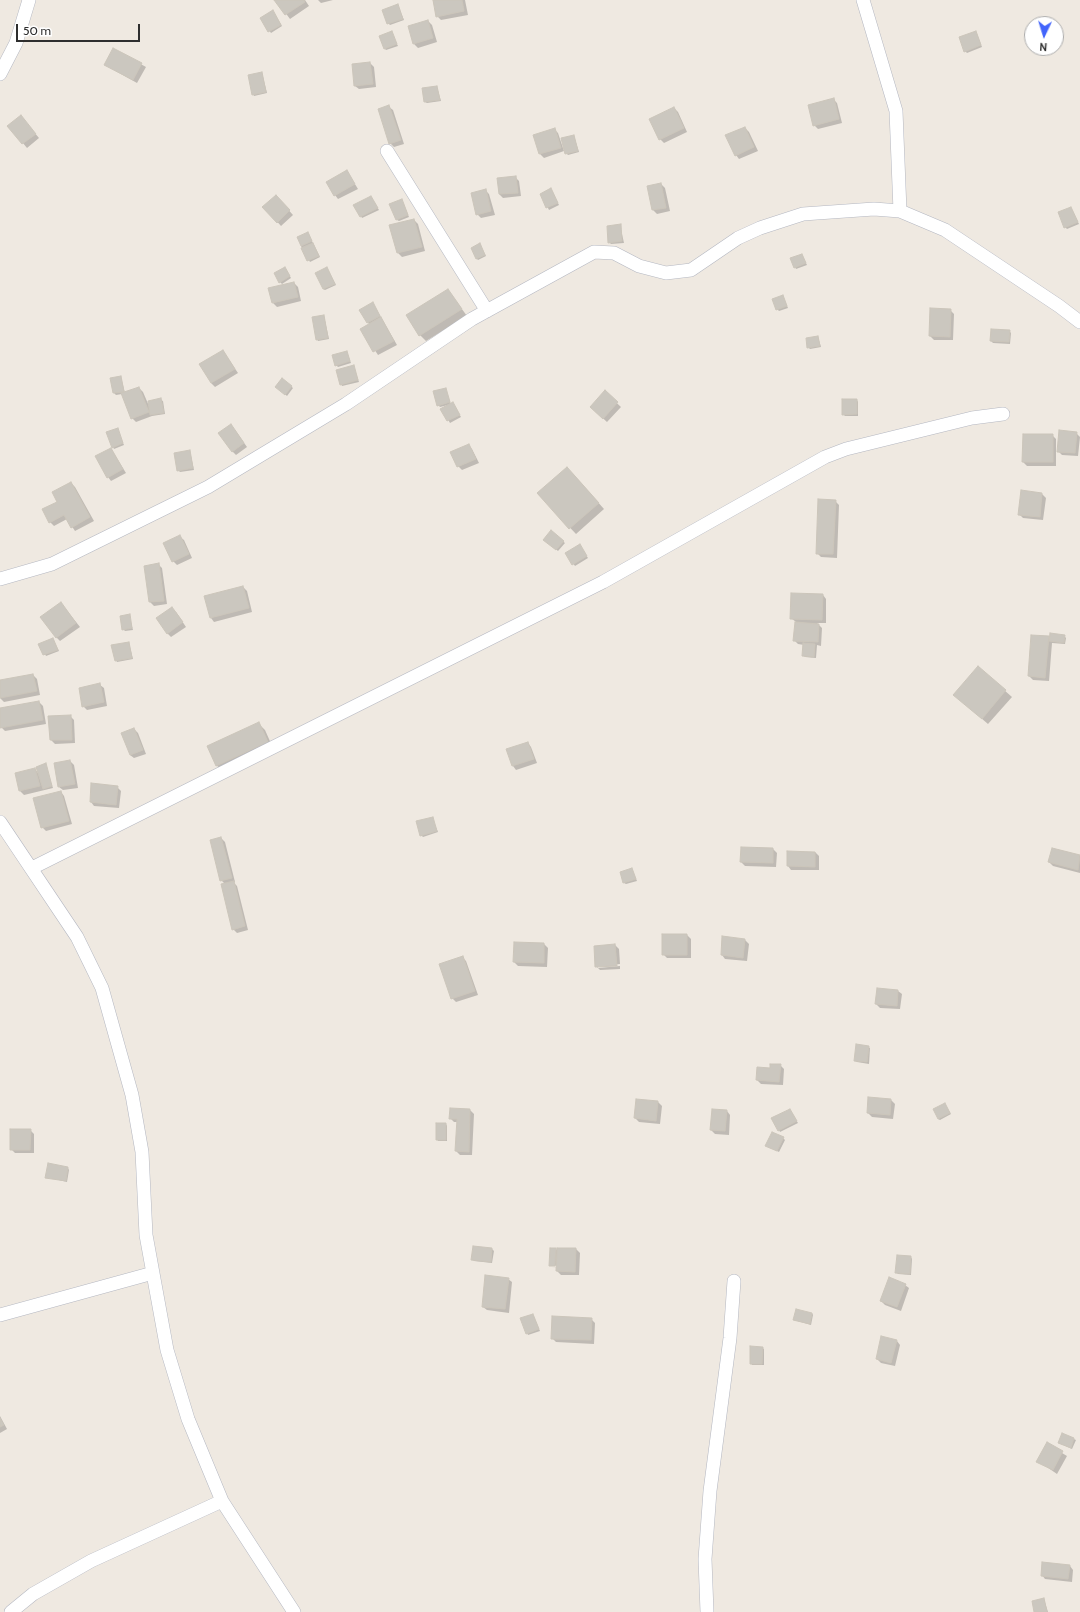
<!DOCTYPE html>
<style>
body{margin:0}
#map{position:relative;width:1080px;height:1612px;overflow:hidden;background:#efe9e1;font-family:Cabin,sans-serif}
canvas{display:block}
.north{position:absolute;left:1024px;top:16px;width:40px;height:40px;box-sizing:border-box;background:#fff;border:1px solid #ababab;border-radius:50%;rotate:184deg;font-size:11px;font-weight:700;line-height:16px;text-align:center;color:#2e2e2e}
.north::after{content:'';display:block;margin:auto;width:14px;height:18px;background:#4264fb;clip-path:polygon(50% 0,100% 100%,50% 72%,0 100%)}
.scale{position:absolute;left:16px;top:24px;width:124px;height:18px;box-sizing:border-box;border:2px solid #2e2e2e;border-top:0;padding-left:5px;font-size:12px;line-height:14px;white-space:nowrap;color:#2e2e2e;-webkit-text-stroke:3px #fff;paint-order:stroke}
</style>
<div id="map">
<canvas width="1080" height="1612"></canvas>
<div class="north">N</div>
<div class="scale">50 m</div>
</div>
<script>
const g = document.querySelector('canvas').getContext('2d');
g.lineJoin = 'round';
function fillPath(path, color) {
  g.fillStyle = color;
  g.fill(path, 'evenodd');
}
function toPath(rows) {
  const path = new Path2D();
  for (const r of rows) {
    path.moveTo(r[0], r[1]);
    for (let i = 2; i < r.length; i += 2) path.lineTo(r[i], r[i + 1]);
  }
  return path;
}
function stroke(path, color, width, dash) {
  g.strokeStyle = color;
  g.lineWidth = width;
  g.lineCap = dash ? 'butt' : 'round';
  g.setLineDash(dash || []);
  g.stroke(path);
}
const shadow = toPath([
 [276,0,305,0,309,6,290,19],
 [318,0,333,0,321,3],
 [434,0,465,0,468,15,441,20,437,16],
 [398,6,404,20,390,25,388,23],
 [274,13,282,26,271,33,261,19],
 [428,21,432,25,437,42,418,48,414,44],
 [391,32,398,46,386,50,385,49],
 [977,34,982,47,967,53,965,51],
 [114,49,146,67,137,83,105,65],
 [370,63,374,67,376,87,359,89,355,86],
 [262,73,267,93,254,96,253,94],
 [437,87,441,101,427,103,425,102],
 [834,100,837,103,842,123,818,129,814,125],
 [389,107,393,110,404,144,394,147,390,143],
 [674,108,678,112,687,132,664,143,660,139,650,119],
 [24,120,39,138,27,148,9,126],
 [745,128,749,132,758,151,739,159,736,155],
 [554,129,558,133,564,151,544,158,540,154],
 [574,136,579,152,568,155,566,153],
 [347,171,358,189,338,199,335,195],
 [515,177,519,181,521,196,503,198,499,194,498,179],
 [661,184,665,188,670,211,657,214,653,210],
 [551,189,559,205,549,210,541,194],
 [486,191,489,194,495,215,481,218,477,214],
 [276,196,293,215,281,226,264,207],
 [371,197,379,210,362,218,355,205],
 [403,202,409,217,399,221,397,220],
 [1071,208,1079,224,1067,229,1065,227],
 [414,220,418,224,425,251,402,257,398,253,391,226],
 [620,225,624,243,611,244,609,242],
 [309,235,320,257,310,262,301,246],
 [480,244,486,256,478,260,476,258],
 [802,255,807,265,796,269,795,267],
 [327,268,336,285,325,290,323,289],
 [286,269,291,278,282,284,280,282],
 [294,283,298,287,301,301,277,307,273,303],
 [448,290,467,316,426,341,420,335],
 [783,296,788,308,779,311,777,309],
 [374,305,397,345,378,355,361,329,370,325,368,323],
 [950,310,954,314,953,340,934,340,930,336],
 [324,316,329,339,318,341,317,339],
 [1009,331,1011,333,1010,344,993,343,991,341],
 [818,337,821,347,810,349,808,347],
 [223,351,238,373,215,387,211,383],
 [347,352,351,363,338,367,336,365],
 [354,367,359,382,342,386,341,384],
 [121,377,125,393,139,388,143,392,149,406,161,400,163,401,165,414,152,416,136,422,132,418,122,394,116,395,114,393,112,379],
 [282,379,293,388,287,396,278,388],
 [445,389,451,404,454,405,461,417,450,423,442,409,448,405,440,407,438,405],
 [605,392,621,407,607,422,595,411],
 [857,400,858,402,858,416,845,416,843,414],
 [117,429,124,445,114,449,113,447],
 [235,430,247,447,236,455,232,451],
 [1076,433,1080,437,1078,456,1062,455,1058,451],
 [1052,435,1056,439,1056,466,1027,466,1023,462],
 [468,445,472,449,479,463,462,470,458,466],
 [111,449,126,473,111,481,108,477],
 [190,451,194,470,180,472,178,470],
 [573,474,604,509,576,534,538,494],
 [71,483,75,487,94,521,75,531,67,519,54,526,50,522],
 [1042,494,1046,498,1043,520,1023,518,1019,514],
 [835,501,839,505,837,558,821,557,817,553],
 [551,532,565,543,558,551,545,540],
 [180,537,184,540,192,558,177,565,173,561],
 [581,547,588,558,575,566,566,553],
 [159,565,162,568,167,604,154,606,150,602,145,567],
 [243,587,247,591,252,612,214,622,211,618],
 [823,595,826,599,826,623,817,623,822,628,821,646,817,645,816,658,805,657,803,655,804,645,798,644,795,641,796,622,791,618],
 [61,603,80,627,60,641,56,637],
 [176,612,186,627,171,637,167,633],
 [129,615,133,630,125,631,123,629],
 [1064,636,1066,638,1065,644,1052,643,1049,681,1033,680,1029,676,1048,637,1050,639],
 [53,639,59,651,46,656,40,644],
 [129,643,133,659,117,662,116,660],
 [978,667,1012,697,988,724,960,700],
 [33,675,37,679,40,695,4,702,0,698,0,681],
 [100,685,104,688,107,706,87,710,83,706],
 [39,702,43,706,46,724,5,731,1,727,0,709],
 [70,716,74,720,75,743,55,744,51,740],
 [259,724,265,730,273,748,223,771,216,765],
 [134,729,138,733,146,754,134,758,130,755],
 [528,743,531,747,537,763,516,770,513,766,507,750],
 [70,761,74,765,78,788,63,790,59,787],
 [45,765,53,788,24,795,20,791,35,769,38,773],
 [117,787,121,791,119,808,94,806,91,802],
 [61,792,64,796,72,824,46,831,42,827],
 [432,818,438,832,423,837,421,835],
 [221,838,225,842,235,882,233,882,237,886,248,930,237,933,233,929,225,884,221,880],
 [773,849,777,853,776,867,745,866,741,862],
 [1053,849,1080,856,1080,873,1053,866,1049,862],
 [815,852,819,856,819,870,791,870,788,866],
 [632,869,637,881,626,884,624,883],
 [687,935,691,939,691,958,667,958,663,954],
 [745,940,749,944,747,961,725,959,722,955],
 [544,944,548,948,547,967,518,966,514,962],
 [615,945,619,949,620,964,598,966,598,968,620,966,620,969,600,970,596,966],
 [462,957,466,961,478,995,456,1002,452,998],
 [898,991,902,994,900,1009,880,1008,876,1004],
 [868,1047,870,1048,869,1064,857,1062,855,1061],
 [780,1065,784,1069,783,1085,761,1084,757,1080,771,1069],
 [891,1100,895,1104,893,1119,872,1117,868,1113],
 [658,1102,662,1106,660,1124,639,1122,635,1118],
 [946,1106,951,1114,940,1120,938,1119],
 [451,1109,470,1110,474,1114,472,1155,460,1155,456,1151,458,1122,454,1122,450,1118],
 [790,1110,798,1123,780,1132,779,1130],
 [727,1111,730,1115,729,1135,715,1134,711,1130],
 [446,1124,447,1126,447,1141,438,1141,437,1139],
 [30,1130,34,1134,34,1153,15,1153,11,1149],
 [783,1138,785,1140,779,1152,768,1147],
 [68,1168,69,1170,67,1182,46,1177],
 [474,1247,492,1249,494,1251,492,1263,474,1261,472,1259],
 [556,1249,558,1251,576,1249,580,1253,579,1275,561,1275,557,1271,558,1268,551,1267,560,1268,560,1266,550,1265],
 [911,1257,912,1259,911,1275,898,1274,896,1272],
 [508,1279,512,1282,509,1313,487,1310,483,1307],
 [905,1285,909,1288,901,1311,885,1305,881,1301],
 [812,1313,813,1315,811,1325,794,1320],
 [533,1315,540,1331,528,1335,527,1333],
 [591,1319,595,1323,594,1344,556,1342,552,1338],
 [897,1341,900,1345,895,1366,881,1363,877,1359],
 [762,1348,764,1349,764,1365,752,1365,751,1363],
 [0,1416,7,1429,0,1433],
 [1063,1434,1076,1440,1072,1449,1059,1443],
 [1047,1444,1067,1456,1057,1474,1038,1461],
 [1070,1566,1073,1570,1072,1582,1045,1579,1042,1575],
 [1044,1599,1048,1612,1035,1612]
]);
const building = toPath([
 [274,0,304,0,305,2,285,15,274,0],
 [433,0,462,0,464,11,436,17,433,0],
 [398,4,403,19,387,24,382,10,398,4],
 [273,10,281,25,268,32,260,18,273,10],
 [428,20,433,38,413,44,408,26,428,20],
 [392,31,397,44,384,49,379,36,392,31],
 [976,31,981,45,964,52,959,37,976,31],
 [113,48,142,63,133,80,104,65,113,48],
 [370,62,373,84,354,86,352,64,370,62],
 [262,72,266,92,252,95,248,75,262,72],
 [437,86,440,100,424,102,422,88,437,86],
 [834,98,839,119,813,126,808,105,834,98],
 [389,105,401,140,389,144,378,109,389,105],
 [674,107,684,128,659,140,649,119,674,107],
 [21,115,36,134,22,144,7,126,21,115],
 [745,127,754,147,735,156,725,135,745,127],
 [555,128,561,148,539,154,533,135,555,128],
 [574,135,578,151,565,154,561,138,574,135],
 [347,170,355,184,334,196,326,182,347,170],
 [516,176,518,193,499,194,497,178,516,176],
 [661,183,666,208,652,210,647,186,661,183],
 [551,188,558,203,546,208,540,194,551,188],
 [486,189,491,211,476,215,471,193,486,189],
 [276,195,290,210,277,223,262,207,276,195],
 [371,196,378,208,360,217,353,205,371,196],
 [402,199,408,215,396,220,389,204,402,199],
 [1071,207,1078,222,1064,228,1058,212,1071,207],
 [414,219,422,247,397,253,389,225,414,219],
 [621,224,622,241,608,243,607,226,621,224],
 [308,232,312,241,301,246,297,237,308,232],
 [313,243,319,256,307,261,301,248,313,243],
 [480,243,485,255,476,259,471,248,480,243],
 [802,254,806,263,794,268,790,258,802,254],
 [285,267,290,276,279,283,274,273,285,267],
 [327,267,335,284,323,289,315,273,327,267],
 [294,282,298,297,272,303,268,288,294,282],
 [448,289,462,309,419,336,406,315,448,289],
 [783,295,787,306,776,310,772,299,783,295],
 [373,302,380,316,367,323,359,310,373,302],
 [930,308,951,309,950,337,929,336,930,308],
 [324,315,328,338,316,340,312,317,324,315],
 [381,317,394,341,373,352,360,329,381,317],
 [991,329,1010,330,1009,342,990,341,991,329],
 [818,336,820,346,807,348,806,338,818,336],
 [223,350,235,369,211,383,199,364,223,350],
 [347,351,350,361,335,366,332,355,347,351],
 [354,365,358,380,340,385,336,370,354,365],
 [121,376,124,392,113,393,110,378,121,376],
 [282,378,292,386,285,395,275,387,282,378],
 [139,387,149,412,131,419,121,393,139,387],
 [446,388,450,402,437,406,433,391,446,388],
 [605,390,618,402,603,419,590,407,605,390],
 [161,398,164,413,150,415,148,401,161,398],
 [842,399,857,399,857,414,842,415,842,399],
 [453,402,460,415,447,421,440,409,453,402],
 [231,424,244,443,232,452,218,433,231,424],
 [118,428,123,443,112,448,106,432,118,428],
 [1059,430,1077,432,1075,453,1057,452,1059,430],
 [1023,434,1053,434,1053,462,1022,462,1023,434],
 [469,444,476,459,457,467,450,452,469,444],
 [111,448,123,469,107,478,95,456,111,448],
 [190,450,193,468,177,471,174,453,190,450],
 [567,467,599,503,569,529,537,493,567,467],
 [71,482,90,517,71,528,64,515,49,523,42,509,57,502,52,492,71,482],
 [1021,490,1042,493,1040,517,1018,515,1021,490],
 [818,499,836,500,833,554,816,554,818,499],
 [551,530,564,541,556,550,543,540,551,530],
 [180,535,189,554,172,562,163,543,180,535],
 [580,544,587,556,572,565,565,553,580,544],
 [159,563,164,601,149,602,144,566,159,563],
 [243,586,249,608,210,618,204,596,243,586],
 [791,593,823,594,822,620,790,619,791,593],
 [61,602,76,623,56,638,40,617,61,602],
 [172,607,183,622,167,634,156,618,172,607],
 [130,614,132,628,122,630,120,616,130,614],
 [795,622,819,624,818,642,793,641,795,622],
 [1050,633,1065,635,1064,643,1049,641,1050,633],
 [1031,635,1049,636,1045,678,1028,676,1031,635],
 [53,638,58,650,43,655,38,644,53,638],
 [129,642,132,658,115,661,111,645,129,642],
 [803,643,815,644,814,657,802,656,803,643],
 [978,666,1006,690,982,719,953,695,978,666],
 [33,674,37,691,0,698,0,680,33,674],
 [100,683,104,702,82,707,79,688,100,683],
 [39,701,43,720,0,728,0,708,39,701],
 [71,715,72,740,50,740,48,716,71,715],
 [259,722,268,742,216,766,207,746,259,722],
 [134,728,143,750,130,755,121,733,134,728],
 [528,742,534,759,512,766,506,749,528,742],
 [70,760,75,784,58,787,54,763,70,760],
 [46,763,52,786,43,789,36,767,46,763],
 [35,768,40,786,19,791,15,773,35,768],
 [91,783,118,786,116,805,90,802,91,783],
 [61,791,69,821,41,828,33,798,61,791],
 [433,817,437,831,420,836,416,821,433,817],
 [221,837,232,878,220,881,210,840,221,837],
 [741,847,773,848,773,863,740,862,741,847],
 [1052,848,1080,855,1078,870,1048,862,1052,848],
 [787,851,815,852,815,867,787,866,787,851],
 [632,868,636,879,623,883,620,872,632,868],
 [234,881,245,926,232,930,221,884,234,881],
 [662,934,687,934,687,955,662,955,662,934],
 [722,936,745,939,743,958,721,955,722,936],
 [514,942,544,943,544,963,513,962,514,942],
 [615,944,617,966,595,967,594,946,615,944],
 [463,956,475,991,451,999,439,964,463,956],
 [877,988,898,990,897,1006,875,1004,877,988],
 [856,1044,869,1046,867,1062,854,1061,856,1044],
 [770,1064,781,1064,779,1082,756,1080,757,1067,770,1068,770,1064],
 [868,1097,891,1099,890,1115,867,1113,868,1097],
 [636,1099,658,1101,656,1121,634,1118,636,1099],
 [945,1103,950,1113,938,1119,933,1109,945,1103],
 [450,1108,470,1109,469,1152,455,1151,457,1119,449,1119,450,1108],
 [712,1109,727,1110,725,1131,710,1130,712,1109],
 [790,1109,797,1121,778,1131,771,1118,790,1109],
 [436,1123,446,1123,446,1140,436,1140,436,1123],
 [10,1129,31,1129,30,1150,10,1150,10,1129],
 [772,1132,784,1137,777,1151,765,1146,772,1132],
 [48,1163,68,1167,66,1181,45,1178,48,1163],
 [473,1246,492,1248,491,1262,471,1260,473,1246],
 [550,1248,556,1248,555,1266,549,1266,550,1248],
 [557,1248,576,1248,575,1272,556,1271,557,1248],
 [897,1255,911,1256,910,1274,895,1273,897,1255],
 [485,1275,509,1278,505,1309,482,1307,485,1275],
 [889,1277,906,1284,897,1307,880,1301,889,1277],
 [796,1309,812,1313,810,1324,793,1320,796,1309],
 [533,1314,539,1329,526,1334,520,1318,533,1314],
 [552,1316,592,1318,591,1340,551,1339,552,1316],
 [881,1336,897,1340,891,1363,876,1359,881,1336],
 [750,1346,763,1347,762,1364,750,1364,750,1346],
 [0,1418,4,1425,0,1427,0,1418],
 [1062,1433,1074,1438,1071,1448,1058,1443,1062,1433],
 [1047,1442,1063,1451,1053,1470,1036,1462,1047,1442],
 [1042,1562,1070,1565,1068,1579,1041,1576,1042,1562],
 [1044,1598,1047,1612,1034,1612,1032,1601,1044,1598]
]);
const minor = toPath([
 [863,0,896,111,900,211],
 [0,74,16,43,29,0],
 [387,151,487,311],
 [0,579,52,564,208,487,346,404,472,319,594,252,614,253,639,266,666,273,691,270,738,238,760,228,803,214,874,209,900,211,945,230,1059,306,1080,322],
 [0,822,77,937,102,988,132,1095,142,1152,146,1235,167,1350,188,1419,222,1501,294,1612],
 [32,868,603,582,825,457,846,449,972,418,1003,414],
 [0,1315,153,1273],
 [11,1612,33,1594,91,1561,222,1501],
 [707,1612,705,1559,710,1491,730,1338,734,1281]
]);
fillPath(shadow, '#0003');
fillPath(building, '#cbc7bf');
stroke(building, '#cbc5ba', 1);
stroke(minor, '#b4b7c1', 14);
stroke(minor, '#fff', 13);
</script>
